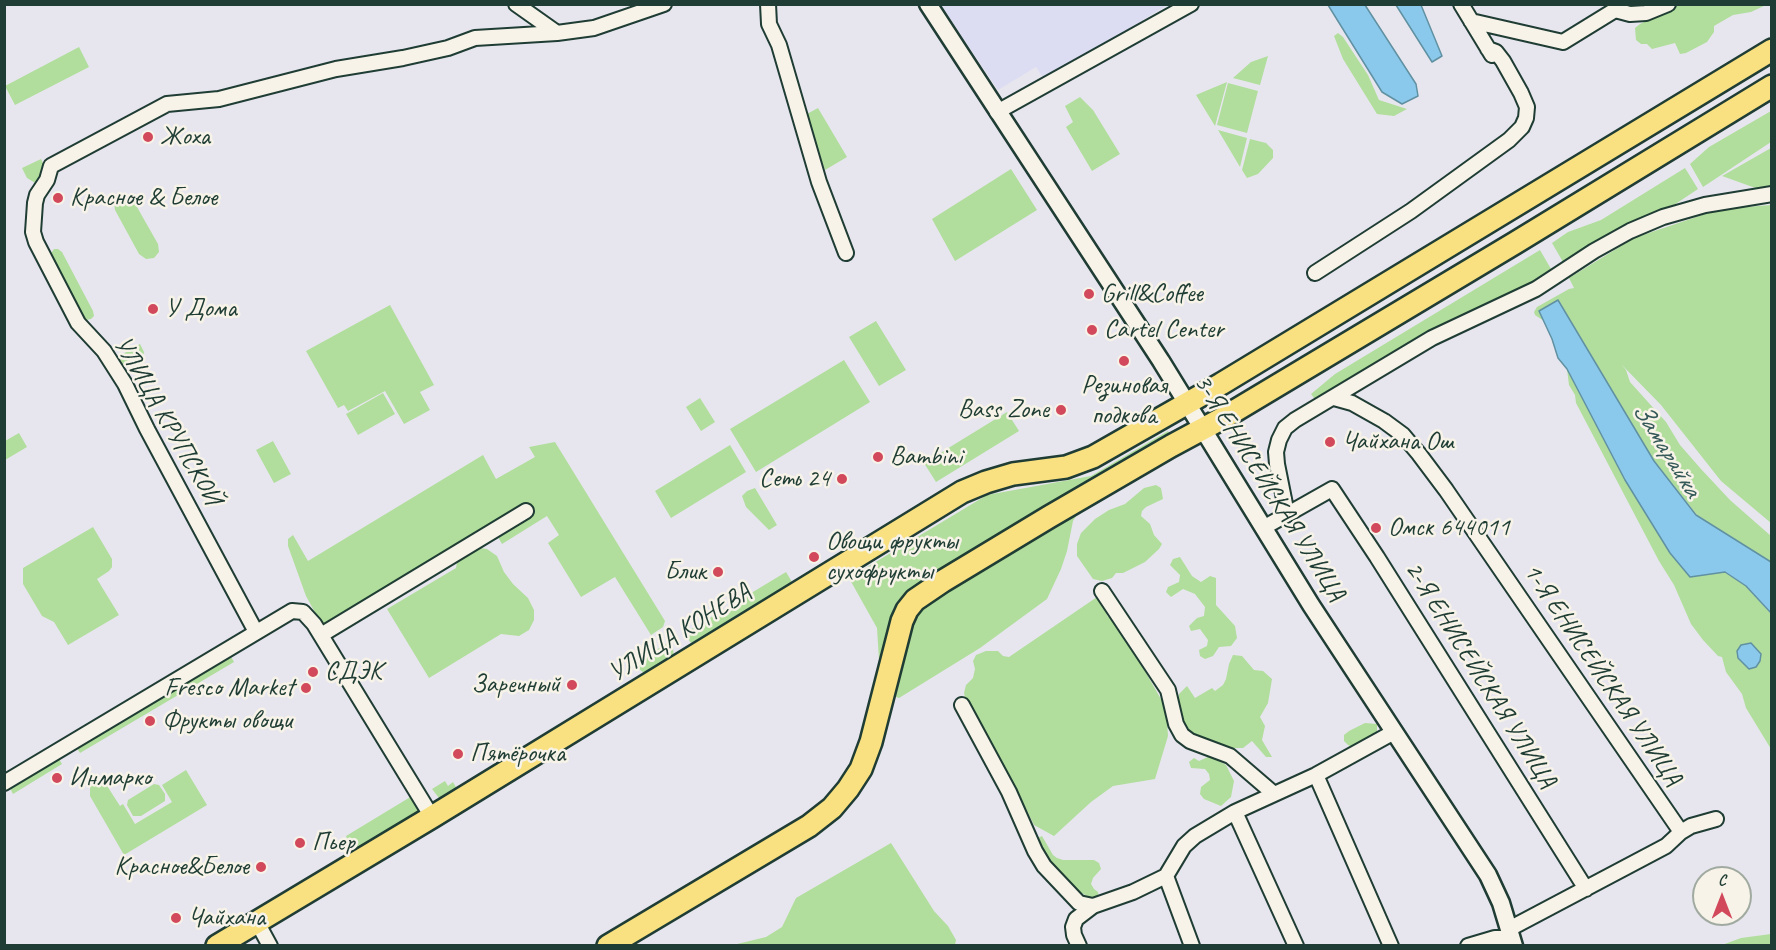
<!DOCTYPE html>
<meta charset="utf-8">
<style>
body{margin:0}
#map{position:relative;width:1776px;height:950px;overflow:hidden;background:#e7e6ee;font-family:Caveat,sans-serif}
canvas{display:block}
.frame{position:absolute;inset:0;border:6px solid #1f3d34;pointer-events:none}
.north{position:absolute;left:1692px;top:866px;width:60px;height:60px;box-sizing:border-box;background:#f7f3e8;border:2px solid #a1aaa0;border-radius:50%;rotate:0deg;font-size:16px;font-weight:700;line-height:24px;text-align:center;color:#1f3d34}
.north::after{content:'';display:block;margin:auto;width:21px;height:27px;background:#d1495b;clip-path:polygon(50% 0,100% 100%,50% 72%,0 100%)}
</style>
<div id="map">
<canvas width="1776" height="950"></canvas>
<div class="frame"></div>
<div class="north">С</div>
</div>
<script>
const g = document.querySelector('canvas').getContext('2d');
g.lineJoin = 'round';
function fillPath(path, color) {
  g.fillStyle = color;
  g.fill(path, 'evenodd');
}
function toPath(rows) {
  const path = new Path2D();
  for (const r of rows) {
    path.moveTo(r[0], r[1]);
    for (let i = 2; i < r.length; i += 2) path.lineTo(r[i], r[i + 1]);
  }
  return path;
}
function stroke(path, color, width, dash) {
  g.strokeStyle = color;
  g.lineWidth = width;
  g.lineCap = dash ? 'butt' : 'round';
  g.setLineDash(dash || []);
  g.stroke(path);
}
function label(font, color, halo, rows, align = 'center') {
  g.font = font + ' Caveat,sans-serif';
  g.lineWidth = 5;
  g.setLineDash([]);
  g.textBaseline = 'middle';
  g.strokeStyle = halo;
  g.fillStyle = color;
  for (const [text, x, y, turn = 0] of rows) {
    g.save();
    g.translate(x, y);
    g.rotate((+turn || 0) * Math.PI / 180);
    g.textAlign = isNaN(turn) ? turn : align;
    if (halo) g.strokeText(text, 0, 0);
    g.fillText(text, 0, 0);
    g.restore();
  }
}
const built = toPath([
 [941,5,1167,5,1045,81,1036,67,998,90]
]);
const green = toPath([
 [1678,5,1766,5,1751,12,1733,15,1714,26,1714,32,1707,42,1686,53,1680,54,1675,43,1652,49,1647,44,1641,44,1636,40,1635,28,1640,24],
 [1338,33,1343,37,1368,75,1379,100,1407,109,1394,116,1377,114,1343,59,1334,36],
 [79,47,89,67,15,105,5,86],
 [1268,56,1260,85,1233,78,1251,62],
 [1227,82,1215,126,1196,95],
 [1228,83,1258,91,1247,133,1217,125],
 [1080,97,1093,110,1120,154,1092,171,1066,127,1073,122,1065,106],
 [818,108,847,157,825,170,805,115],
 [1771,111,1771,142,1703,187,1690,164,1709,147],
 [1218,130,1247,138,1240,167],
 [1250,139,1266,143,1273,150,1273,158,1258,174,1247,178,1242,170],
 [1771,148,1771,188,1761,190,1722,176],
 [41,159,46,169,37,184,27,178,22,168],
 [1685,168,1698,189,1662,213,1617,229,1563,262,1552,243,1568,232,1601,220],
 [1011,169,1037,210,955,261,932,219],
 [123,194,127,195,133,200,158,244,159,252,154,258,146,259,139,254,115,210,114,202,116,198],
 [1771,205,1771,523,1721,481,1661,405,1621,364,1626,370,1630,382,1666,422,1680,445,1701,469,1730,500,1771,536,1771,562,1697,515,1654,461,1559,301,1539,311,1544,321,1535,315,1534,312,1537,307,1569,289,1574,288,1569,278,1634,238,1720,209],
 [54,249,58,249,62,252,93,311,94,316,91,319,86,320,82,317,50,255],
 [1540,250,1551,269,1514,293,1317,402,1311,394,1335,374],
 [390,305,434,385,420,392,430,410,404,424,385,391,348,411,344,405,338,408,306,351],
 [876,321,906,370,879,386,849,337],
 [140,344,144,352,142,364,137,369,130,369,124,366,118,357],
 [844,360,870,402,756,472,730,429],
 [1567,369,1625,480,1670,553,1690,577,1724,572,1746,586,1771,614,1771,749,1746,708,1742,694,1726,672,1722,657,1718,656,1703,640,1691,624,1674,585,1659,561,1576,403,1575,395,1569,385],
 [383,393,395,414,358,435,346,414],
 [700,398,715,422,701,431,686,407],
 [1007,412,1019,431,936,482,924,463],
 [1168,431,1171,436,898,601,893,609,877,673,879,660,877,628,849,578,987,495,1091,476],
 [19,433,27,447,5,460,5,441],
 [273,441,291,474,274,483,256,450],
 [555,442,665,621,663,627,651,635,615,577,581,597,548,543,559,535,547,516,502,544,495,532,323,627,306,596,288,546,288,539,293,535,308,561,483,455,496,479,535,457,529,447],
 [730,445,746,472,671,518,655,491],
 [1156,485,1161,488,1163,499,1146,507,1142,511,1141,516,1150,524,1154,535,1162,544,1159,549,1145,562,1123,573,1116,573,1112,578,1102,581,1093,579,1077,556,1077,544,1081,533,1095,519,1109,510,1125,504,1144,488],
 [755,488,777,525,769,530,746,507,742,496,747,491],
 [1078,513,1073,521,1067,551,1061,569,1047,599,980,648,899,698,891,695,906,634,914,617,923,607],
 [93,527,112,559,112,567,109,571,97,579,119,615,68,645,54,622,42,616,23,584,23,568],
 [474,547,487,549,497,556,504,572,513,584,528,598,534,610,534,620,529,630,519,636,501,634,429,678,387,609,456,568,458,557],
 [1180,557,1192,576,1201,582,1210,576,1216,578,1216,605,1235,626,1237,638,1231,646,1219,647,1213,656,1205,659,1200,656,1199,650,1207,646,1208,640,1200,629,1191,631,1189,626,1197,618,1204,616,1205,607,1195,594,1183,589,1171,597,1166,592,1168,587,1179,582,1180,575,1170,565,1173,559],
 [786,572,792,582,773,599,697,645,690,642,685,633],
 [1100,595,1106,607,1107,616,1117,622,1166,708,1168,736,1155,779,1113,786,1091,802,1054,836,1034,825,1020,797,1000,771,991,745,980,735,969,713,964,693,966,685,973,678,975,669,973,661,976,655,986,651,998,651,1003,656,1009,657],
 [666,644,673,648,674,658,647,675,632,664],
 [230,655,234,662,80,753,75,745],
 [1233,655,1242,656,1254,670,1263,671,1272,679,1268,703,1260,717,1265,726,1262,740,1272,757,1266,757,1252,741,1243,748,1222,748,1212,741,1202,740,1186,730,1177,706,1179,694,1187,686,1195,698,1212,688,1215,691,1223,685,1226,679,1229,664],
 [1365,723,1377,724,1377,736,1354,748,1348,745,1344,741,1344,735,1349,731],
 [1210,756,1226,765,1234,781,1231,797,1221,806,1204,799,1200,794,1201,787,1210,780,1209,774,1205,769,1191,768,1189,762,1194,758,1199,761],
 [58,757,62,764,13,794,9,786],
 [186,770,207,805,124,855,90,796,90,785,102,778,120,806,123,804,135,824,172,802,162,785],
 [445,781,448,786,453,782,458,791,444,798,439,798,432,789],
 [154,784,159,785,165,794,165,801,141,816,133,816,127,805,128,800],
 [412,796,418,810,416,815,358,851,351,848,346,836],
 [1042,836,1053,855,1057,858,1063,860,1094,860,1099,863,1101,869,1093,878,1091,884,1094,889,1098,892,1099,898,1094,900,1073,888,1046,860,1036,839],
 [891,843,934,911,948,926,956,940,955,945,733,945,766,937,782,927,796,898],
 [1771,934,1771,945,1722,945,1741,938]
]);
const water = toPath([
 [1328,5,1365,5,1416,84,1418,96,1402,104,1382,92,1328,5],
 [1396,5,1421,5,1442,56,1432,62,1396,5],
 [1558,300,1654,461,1696,515,1771,562,1771,613,1746,586,1725,572,1690,577,1670,553,1625,480,1567,369,1558,358,1552,339,1539,311,1558,300],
 [1751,643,1761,654,1760,661,1756,667,1749,669,1738,658,1737,651,1741,645,1751,643]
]);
const minor = toPath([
 [516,4,557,33],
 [768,4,769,24,779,45,819,182,846,253],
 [1461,4,1492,55],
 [1471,21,1563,42,1615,10,1630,14,1646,13,1668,4],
 [997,112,1191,4],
 [1315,273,1411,211,1509,140,1522,127,1526,118,1527,107,1521,93,1503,61,1496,52,1488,49],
 [1334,398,1352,403,1384,421,1403,435,1419,454,1446,490,1681,832],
 [1287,514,1277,464,1276,452,1279,440,1285,428,1295,420,1432,338,1536,289,1594,251,1630,231,1663,217,1705,205,1772,194],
 [1263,528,1332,489,1377,557,1586,889],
 [1102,591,1168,690,1176,724,1182,735,1190,741,1230,756,1273,793],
 [256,632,147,429,125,384,104,351,78,323,36,242,33,232,35,203,37,195,47,180,51,166,167,104,219,99,336,69,403,58,448,48,475,38,557,33,594,28,664,4],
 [321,635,526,511],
 [962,705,1009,792,1035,851,1044,866,1079,903,1093,906],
 [1316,775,1391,946],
 [4,783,292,611,303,612,314,624,432,817],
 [1235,812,1296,946],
 [1166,876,1192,946],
 [257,922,270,946],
 [1509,929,1666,846,1681,832,1691,826,1716,819],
 [1079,946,1074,935,1073,927,1076,919,1093,906,1133,892,1166,876,1184,846,1195,836,1235,812,1316,775,1394,732],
 [1468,946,1495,938,1512,938]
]);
const tertiary = toPath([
 [928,4,1161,361,1311,605,1488,875,1501,903,1514,946]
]);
const primary = toPath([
 [217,946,432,817,962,492,986,482,1013,474,1066,467,1093,457,1221,384,1772,50],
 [608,946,809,826,832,808,848,789,861,769,871,742,902,621,907,610,915,600,943,581,1049,517,1171,446,1223,418,1515,243,1772,86]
]);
const markers = [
 [148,137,6,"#d1495b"],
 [58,198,6,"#d1495b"],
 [1089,294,6,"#d1495b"],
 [153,309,6,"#d1495b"],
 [1092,330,6,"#d1495b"],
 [1124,361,6,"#d1495b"],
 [1061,410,6,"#d1495b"],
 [1330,442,6,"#d1495b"],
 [878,457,6,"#d1495b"],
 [842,479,6,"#d1495b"],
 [1376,528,6,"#d1495b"],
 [814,557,6,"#d1495b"],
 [718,572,6,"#d1495b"],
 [313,672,6,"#d1495b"],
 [572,685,6,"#d1495b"],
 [306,688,6,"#d1495b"],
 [150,721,6,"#d1495b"],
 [458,754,6,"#d1495b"],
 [57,778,6,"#d1495b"],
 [300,843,6,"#d1495b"],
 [261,867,6,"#d1495b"],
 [176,918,6,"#d1495b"]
];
const poiNames = [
 ["Жоха",160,137],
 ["Красное & Белое",70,198],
 ["Grill&Coffee",1101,294],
 ["У Дома",165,309],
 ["Cartel Center",1104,330],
 ["Резиновая",1124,386,"center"],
 ["подкова",1124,416,"center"],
 ["Bass Zone",1049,410,"right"],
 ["Чайхана Ош",1342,442],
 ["Bambini",890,457],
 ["Сеть 24",830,479,"right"],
 ["Омск 644011",1388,528],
 ["Овощи фрукты",826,542],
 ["сухофрукты",826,572],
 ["Блик",706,572,"right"],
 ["СДЭК",325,672],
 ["Заречный",560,685,"right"],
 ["Fresco Market",294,688,"right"],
 ["Фрукты овощи",162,721],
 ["Пятёрочка",470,754],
 ["Инмарко",69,778],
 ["Пьер",312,843],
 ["Красное&Белое",249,867,"right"],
 ["Чайхана",188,918]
];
const streetNames = [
 ["УЛИЦА КРУПСКОЙ",167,421,60],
 ["3-Я ЕНИСЕЙСКАЯ УЛИЦА",1269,488,58],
 ["УЛИЦА КОНЕВА",680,633,-32],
 ["2-Я ЕНИСЕЙСКАЯ УЛИЦА",1480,675,58],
 ["1-Я ЕНИСЕЙСКАЯ УЛИЦА",1602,675,56]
];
const waterNames = [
 ["Замарайка",1666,450,58]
];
fillPath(built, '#dcddf2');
fillPath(green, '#b1de9c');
fillPath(water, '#8bc9ec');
stroke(water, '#6091a2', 1.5);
stroke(minor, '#1f3d34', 18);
stroke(tertiary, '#1f3d34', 21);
stroke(primary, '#1f3d34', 26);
stroke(minor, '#f7f3e8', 14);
stroke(tertiary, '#f7f3e8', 16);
stroke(primary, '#f9e181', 21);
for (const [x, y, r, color] of markers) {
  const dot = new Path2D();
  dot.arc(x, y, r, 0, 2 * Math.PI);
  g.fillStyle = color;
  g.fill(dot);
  stroke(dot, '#f7f3e8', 2);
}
label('26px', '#1f3d34', '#f7f3e8', poiNames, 'left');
label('26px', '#1f3d34', '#f7f3e8', streetNames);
label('italic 27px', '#355959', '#f7f3e8', waterNames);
</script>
